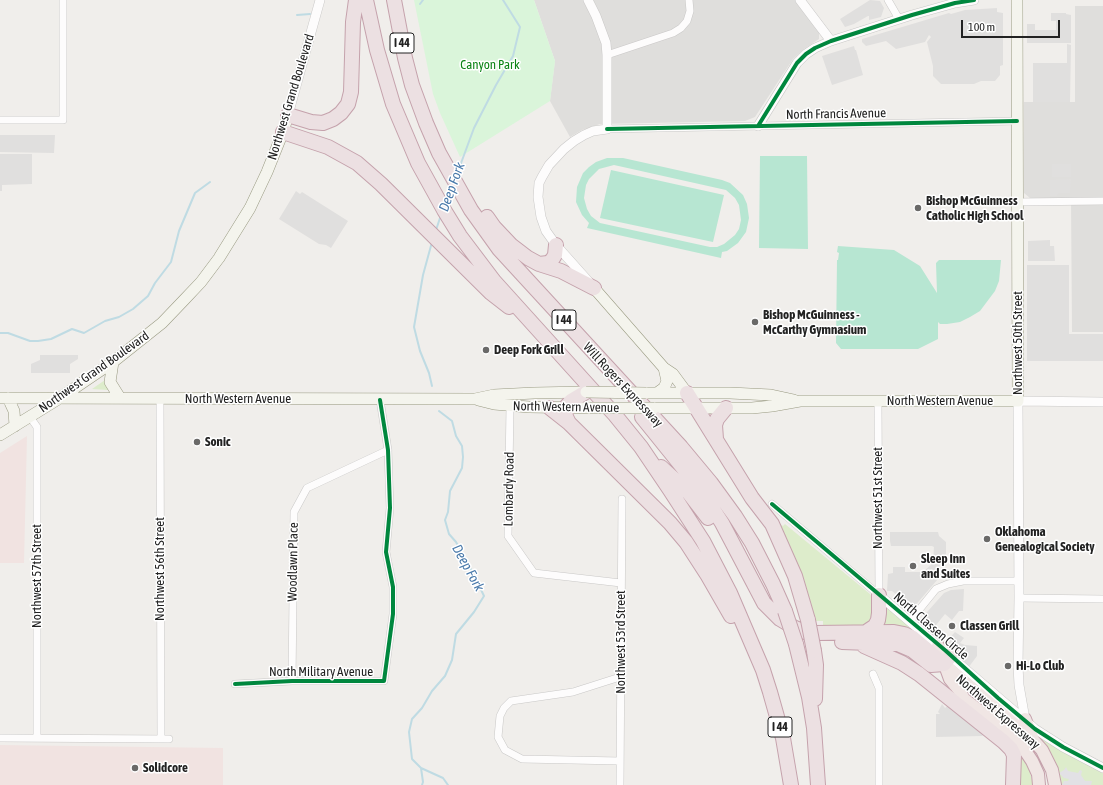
<!DOCTYPE html>
<style>
body{margin:0}
#map{position:relative;width:1103px;height:785px;overflow:hidden;background:#f0eeeb;font-family:"Asap Condensed",sans-serif}
canvas{display:block}
.scale{position:absolute;left:961px;top:20px;width:99px;height:18px;box-sizing:border-box;border:2px solid #222;border-top:0;padding-left:5px;font-size:12px;line-height:14px;white-space:nowrap;color:#222;-webkit-text-stroke:3px #fff;paint-order:stroke}
</style>
<div id="map">
<canvas width="1103" height="785"></canvas>
<div class="scale">100 m</div>
</div>
<script>
const g = document.querySelector('canvas').getContext('2d');
g.lineJoin = 'round';
function fillPath(path, color) {
  g.fillStyle = color;
  g.fill(path, 'evenodd');
}
function toPath(rows) {
  const path = new Path2D();
  for (const r of rows) {
    path.moveTo(r[0], r[1]);
    for (let i = 2; i < r.length; i += 2) path.lineTo(r[i], r[i + 1]);
  }
  return path;
}
function stroke(path, color, width, dash) {
  g.strokeStyle = color;
  g.lineWidth = width;
  g.lineCap = dash ? 'butt' : 'round';
  g.setLineDash(dash || []);
  g.stroke(path);
}
function label(font, color, halo, rows, align = 'center') {
  g.font = font + ' "Asap Condensed",sans-serif';
  g.lineWidth = 3;
  g.setLineDash([]);
  g.textBaseline = 'middle';
  g.strokeStyle = halo;
  g.fillStyle = color;
  for (const [text, x, y, turn = 0] of rows) {
    g.save();
    g.translate(x, y);
    g.rotate((+turn || 0) * Math.PI / 180);
    g.textAlign = isNaN(turn) ? turn : align;
    if (halo) g.strokeText(text, 0, 0);
    g.fillText(text, 0, 0);
    g.restore();
  }
}
const residential = toPath([
 [534,0,795,0,819,31,819,39,804,49,793,59,755,117,745,121,600,124,582,130,570,137,550,101,555,61],
 [1075,6,1103,6,1103,332,1072,332,1071,198,1030,198,1024,193,1024,102,1075,102]
]);
const commercial = toPath([
 [27,436,24,563,0,563,0,453],
 [0,745,223,748,223,785,0,785]
]);
const grass = toPath([
 [105,380,106,380,109,390,92,389],
 [768,515,783,526,785,524,870,594,874,601,871,625,823,629,823,621,812,621],
 [886,607,935,646,879,628],
 [1032,730,1062,751,1103,772,1103,785,1058,785],
 [1019,751,1024,758,1030,772,1033,785,1019,785]
]);
const park = toPath([
 [414,0,534,0,555,61,550,101,460,157,440,113,433,94]
]);
const pitch = toPath([
 [760,156,807,156,808,249,759,248],
 [607,158,623,158,722,180,730,183,743,195,747,204,749,218,746,232,738,243,727,251,722,252,721,258,587,228,589,223,582,215,576,202,577,187,583,173,589,167,596,162],
 [614,165,726,190,735,198,739,205,741,220,739,229,735,235,724,244,717,247,710,247,600,223,591,216,587,209,584,198,586,185,589,179,599,169],
 [611,170,724,195,713,242,600,218],
 [838,246,894,250,920,266,937,293,936,263,939,260,1001,260,999,281,995,291,980,311,970,317,960,322,947,324,940,324,938,322,938,339,918,349,841,349,836,343,837,260,838,260,839,253,837,252]
]);
const parking = toPath([
 [870,0,880,1,884,8,881,17,869,20,869,16,868,16,854,24,845,27,840,19],
 [997,8,997,12,1003,13,1003,65,1000,66,1000,75,995,81,981,81,974,84,941,84,933,76,933,66,927,42,931,37,929,35,925,42,896,49,886,41,866,46,862,42,862,39,949,13,951,14,965,10],
 [1051,13,1066,13,1066,14,1071,15,1071,43,1027,43,1027,24,1035,24,1035,30,1056,30,1056,21,1051,21],
 [1067,44,1071,45,1070,102,1033,102,1033,63,1067,63],
 [854,46,855,50,856,50,863,75,832,85,822,56],
 [0,135,55,135,54,153,0,152],
 [0,154,32,154,32,184,2,185,2,191,0,191],
 [1052,164,1071,164,1071,177,1052,177],
 [1071,179,1070,193,1059,193,1057,196,1050,196,1050,180],
 [296,191,300,194,302,192,348,221,331,248,326,245,319,244,279,219],
 [1050,240,1050,246,1054,246,1055,261,1028,261,1028,241],
 [1027,265,1069,265,1069,334,1103,334,1103,361,1027,361],
 [40,355,78,355,78,359,70,364,70,373,31,373,31,364,40,360],
 [890,532,938,532,939,536,946,542,946,566,940,565,939,567,944,572,913,608,909,605,905,609,900,605,903,600,892,591,887,591,888,574,893,573,893,567,905,567,905,572,923,572,933,563,934,547,932,546,891,546,890,541],
 [964,589,963,611,959,611,952,620,945,614,932,630,947,641,955,632,964,638,960,643,965,645,977,646,977,656,968,668,921,626,920,620,944,593,951,590],
 [950,703,985,733,982,736,936,737,936,714,940,714,938,712,942,704,945,708]
]);
const plaza = toPath([
 [1066,767,1068,771,1078,773,1080,770,1082,771,1081,775,1085,781,1092,781,1091,785,1062,785,1064,781,1068,781,1069,779,1064,778,1059,773,1064,770]
]);
const stream = toPath([
 [420,4,423,0],
 [297,15,310,14],
 [457,174,474,128,496,85,513,56,520,27,503,0],
 [446,202,452,187],
 [436,230,441,215],
 [0,333,8,333,30,341,38,341,51,339,72,329,84,333,105,321,119,317,133,309,148,296,155,283,171,262,179,231,195,193,210,182],
 [432,386,429,373,420,351,414,327,423,275,432,242],
 [421,768,443,778,448,785],
 [422,785,423,782,421,768,412,759,409,732,412,719,422,708,432,691,445,676,452,660,456,634,474,612,484,596,474,575,456,542,449,534,445,520,448,512,450,491,462,468,463,457,462,446,456,436,452,421,439,411]
]);
const minor = toPath([
 [888,0,899,19],
 [607,55,673,33,681,28,687,21,690,11,689,0],
 [0,120,63,120,63,0],
 [607,129,1017,121],
 [1017,202,1103,201],
 [160,399,161,739],
 [878,401,879,595],
 [510,406,508,536,534,573,621,583],
 [30,417,37,427,37,738],
 [772,504,879,595],
 [1019,598,1103,599],
 [910,621,936,589,948,584,963,581,1019,581],
 [873,674,879,688,879,785],
 [292,681,294,512,307,488,388,450],
 [235,684,292,681,384,681,393,614,393,587,386,552,390,508,388,450,380,400],
 [0,738,169,739],
 [620,761,522,759,505,750,498,737,500,716,504,708,511,701,573,692,620,677],
 [620,785,622,499]
]);
const tertiary = toPath([
 [588,0,596,16,606,43,607,55,607,129,593,131,584,135,574,141,564,149,549,165,542,177,539,183,538,197,541,217,546,231,556,245,589,282],
 [800,0,831,41],
 [288,115,320,0],
 [758,126,797,63,806,54,815,48,831,41,912,15,955,3,974,0],
 [879,595,1035,729,1063,747,1103,768],
 [1025,719,1019,685,1018,666,1019,598,1018,401,1103,402]
]);
const secondary = toPath([
 [594,288,664,368,673,374,687,393],
 [113,362,110,382,120,398],
 [646,393,730,393,771,395,794,400],
 [657,393,664,388,667,381,664,368],
 [0,398,475,399,494,395,534,393,586,392],
 [8,398,14,411,15,426],
 [478,400,494,404,529,407,590,408],
 [654,408,752,408,772,406,800,401,1018,401,1017,0],
 [0,435,60,398,113,362,162,323,184,300,201,282,219,258,250,208,267,172,283,132,288,115]
]);
const trunk = toPath([
 [938,646,950,679,959,690,964,699,1013,737,1022,746,1032,761,1038,774,1039,785],
 [946,666,1033,740,1042,750,1052,770,1055,785],
 [1025,719,1032,737]
]);
const motorway = toPath([
 [366,0,377,50,393,104,418,163,444,210,460,236,494,281,615,415,641,447,670,490,703,541,730,593,763,670,770,692,783,738,791,785],
 [394,0,405,58,412,85,426,123,439,153,471,210,499,249,681,447,711,483,735,516,752,543,773,584,785,611],
 [288,115,311,122,323,123,333,119,341,113,348,104,351,92,353,22,356,0],
 [283,132,328,147,357,163,381,184,491,293,509,307],
 [487,217,494,227,511,245,528,258,539,264,561,271,594,288],
 [539,264,548,263,552,260,555,255,556,245],
 [687,393,752,498,772,524,795,576,808,620],
 [550,408,569,423,670,523,686,542,708,576,731,616],
 [642,417,688,474,707,500,722,523,764,603,780,619,795,628,805,632,815,633,894,632,904,634,913,638,944,664],
 [569,423,566,417,565,408,571,401,586,392],
 [716,439,715,425,717,419,726,408],
 [661,467,688,492,708,518],
 [866,632,875,626,878,620,879,613,879,595],
 [842,642,898,644,912,650,931,665,944,664,951,655],
 [796,644,809,697,814,728,818,785],
 [864,646,902,663,919,674,1004,742,1011,749,1014,755,1013,785],
 [814,651,816,665,815,699]
]);
const secondaryBridge = toPath([
 [586,392,646,393],
 [590,408,654,408]
]);
const motorwayBridge = toPath([
 [785,611,796,644],
 [808,620,814,651]
]);
const cycleway = toPath([
 [758,126,797,63,806,54,815,48,831,41,912,15,955,3,974,0],
 [607,129,1017,121],
 [772,504,946,651,998,698,1035,729,1063,747,1103,768],
 [235,684,292,681,384,681,393,614,393,587,386,552,390,508,388,450,380,400]
]);
const markers = [
 [918,208,4,"#6a6968"],
 [755,322,4,"#6a6968"],
 [486,350,4,"#6a6968"],
 [197,442,4,"#6a6968"],
 [987,539,4,"#6a6968"],
 [913,566,4,"#6a6968"],
 [952,626,4,"#6a6968"],
 [1008,666,4,"#6a6968"],
 [135,768,4,"#6a6968"]
];
const shields = [
 [402,43,24],
 [564,320,24],
 [780,727,24]
];
const shieldNames = [
 ["I 44",402,43],
 ["I 44",564,320],
 ["I 44",780,727]
];
const parkNames = [
 ["Canyon Park",490,65]
];
const streetNames = [
 ["Northwest Grand Boulevard",291,97,-73],
 ["North Francis Avenue",836,114,-1],
 ["Northwest 50th Street",1018,343,-90],
 ["Northwest Grand Boulevard",94,372,-35],
 ["Will Rogers Expressway",623,385,47],
 ["North Western Avenue",238,399],
 ["North Western Avenue",940,401],
 ["North Western Avenue",566,407,1],
 ["Lombardy Road",509,489,-89],
 ["Northwest 51st Street",878,498,-90],
 ["Woodlawn Place",293,562,-89],
 ["Northwest 56th Street",160,569,-90],
 ["Northwest 57th Street",37,576,-90],
 ["North Classen Circle",931,626,41],
 ["Northwest 53rd Street",621,642,-90],
 ["North Military Avenue",321,672],
 ["Northwest Expressway",998,712,41]
];
const poiNames = [
 ["Bishop McGuinness",926,201],
 ["Catholic High School",926,216],
 ["Bishop McGuinness -",763,315],
 ["McCarthy Gymnasium",763,330],
 ["Deep Fork Grill",494,350],
 ["Sonic",205,442],
 ["Oklahoma",995,532],
 ["Genealogical Society",995,547],
 ["Sleep Inn",921,559],
 ["and Suites",921,574],
 ["Classen Grill",960,626],
 ["Hi-Lo Club",1016,666],
 ["Solidcore",143,768]
];
const waterNames = [
 ["Deep Fork",452,187,-70],
 ["Deep Fork",468,568,61]
];
fillPath(residential, '#dfdedc');
fillPath(commercial, '#f1e3e1');
fillPath(grass, '#ddeccb');
fillPath(park, '#daf5da');
fillPath(pitch, '#b7e6d2');
fillPath(parking, '#e0dfde');
fillPath(plaza, '#e2e1e5');
stroke(stream, '#bfdbe3', 2);
stroke(minor, '#c9c8c7', 8);
stroke(tertiary, '#c9c8c7', 10);
stroke(secondary, '#999a82', 12);
stroke(trunk, '#c5a2ac', 14);
stroke(motorway, '#c5a2ac', 16);
stroke(minor, '#fdfcfc', 7);
stroke(tertiary, '#fdfcfc', 9);
stroke(secondary, '#f4f4ed', 11);
stroke(trunk, '#f0e6e4', 12);
stroke(motorway, '#ece0e2', 14);
stroke(secondaryBridge, '#999a82', 12, []);
stroke(motorwayBridge, '#c5a2ac', 16, []);
stroke(secondaryBridge, '#f4f4ed', 11);
stroke(motorwayBridge, '#ece0e2', 14);
stroke(cycleway, '#00873e', 4);
for (const [x, y, r, color] of markers) {
  const dot = new Path2D();
  dot.arc(x, y, r, 0, 2 * Math.PI);
  g.fillStyle = color;
  g.fill(dot);
  stroke(dot, '#fff', 1.5);
}
for (const [x, y, w] of shields) {
  const box = new Path2D();
  box.roundRect(x - w / 2, y - 10, w, 20, 3);
  g.fillStyle = '#fff';
  g.fill(box);
  stroke(box, '#222', 1);
}
label('bold 12px', '#222', null, shieldNames);
label('13px', '#0c8416', '#fff', parkNames);
label('13px', '#222', '#fff', streetNames);
label('bold 13px', '#222', '#fff', poiNames, 'left');
label('italic 14px', '#4a7aab', '#fff', waterNames);
</script>
